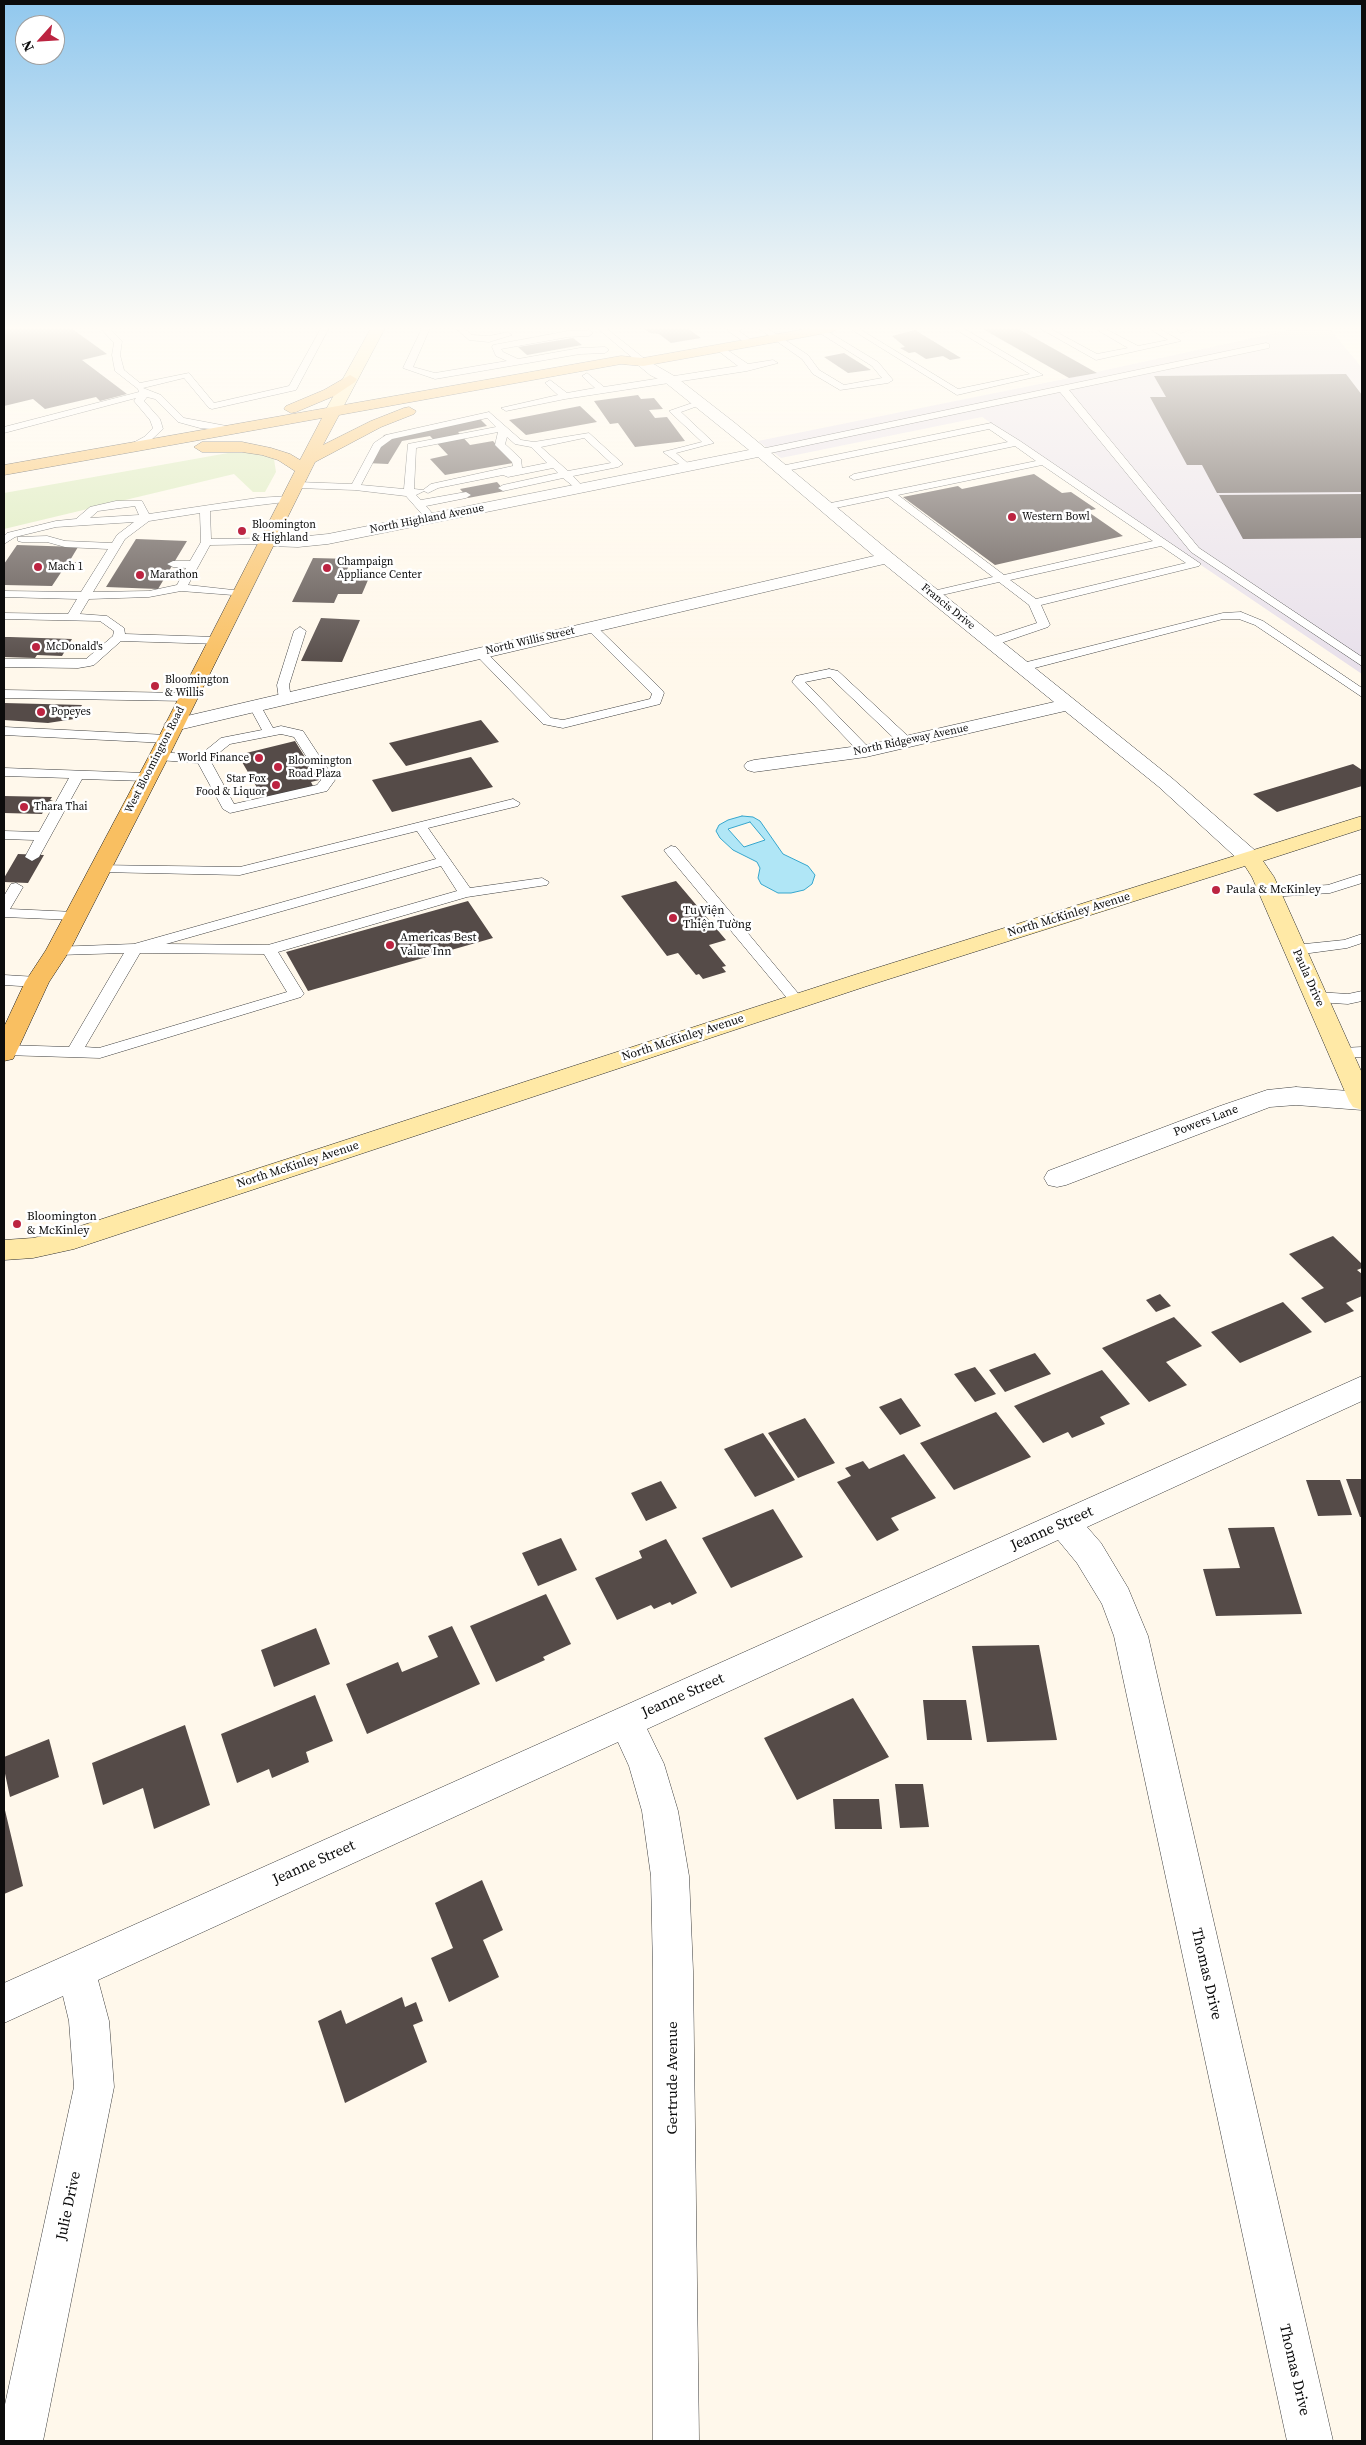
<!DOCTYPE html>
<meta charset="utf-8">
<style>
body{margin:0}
#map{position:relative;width:1366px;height:2445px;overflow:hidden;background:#fff8eb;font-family:"Source Serif 4",serif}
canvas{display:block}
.frame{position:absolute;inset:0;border:5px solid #0c0c0c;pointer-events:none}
.north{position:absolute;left:15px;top:15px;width:50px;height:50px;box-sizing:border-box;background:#fff;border:1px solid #9e9e9e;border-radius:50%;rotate:244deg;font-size:14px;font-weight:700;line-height:20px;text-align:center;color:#0c0c0c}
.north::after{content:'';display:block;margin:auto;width:18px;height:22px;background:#bc2441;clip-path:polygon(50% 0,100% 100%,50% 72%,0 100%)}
</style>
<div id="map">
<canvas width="1366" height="2445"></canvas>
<div class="frame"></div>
<div class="north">N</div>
</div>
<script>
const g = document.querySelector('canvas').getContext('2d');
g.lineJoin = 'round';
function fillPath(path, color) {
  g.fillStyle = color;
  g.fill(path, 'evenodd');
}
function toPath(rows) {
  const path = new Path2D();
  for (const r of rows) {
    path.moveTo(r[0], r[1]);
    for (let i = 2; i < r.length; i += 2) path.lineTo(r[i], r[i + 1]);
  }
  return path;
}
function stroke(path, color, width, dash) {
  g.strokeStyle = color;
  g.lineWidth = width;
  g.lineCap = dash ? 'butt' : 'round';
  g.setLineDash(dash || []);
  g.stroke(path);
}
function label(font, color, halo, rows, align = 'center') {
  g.font = font + ' "Source Serif 4",serif';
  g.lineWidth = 5;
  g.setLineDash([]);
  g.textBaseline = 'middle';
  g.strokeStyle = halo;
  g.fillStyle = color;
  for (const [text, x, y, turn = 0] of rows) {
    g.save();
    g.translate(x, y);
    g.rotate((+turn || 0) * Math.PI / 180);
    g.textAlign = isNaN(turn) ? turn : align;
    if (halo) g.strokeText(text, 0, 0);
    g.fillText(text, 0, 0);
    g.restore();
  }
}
const industrial = toPath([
 [1299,328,1329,328,1362,368,1362,674,982,417,781,458,758,441,1069,378]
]);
const green = toPath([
 [228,453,254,453,274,459,276,472,265,492,253,492,234,474,4,529,4,493]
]);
const water = toPath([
 [742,816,753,817,760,821,783,854,808,866,815,875,812,884,804,890,791,893,778,893,761,884,758,878,760,868,757,862,733,850,720,838,716,831,719,825,728,820,742,816],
 [750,822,765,840,744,847,728,829,750,822]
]);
const building = toPath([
 [4,328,71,328,107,354,82,360,127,394,100,401,96,397,45,409,33,399,4,406],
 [643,328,687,328,701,338,671,343,659,334,650,333],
 [981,328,1017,328,1097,373,1069,378],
 [915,330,961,358,950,360,943,356,926,359,915,352,909,353,900,348,905,347,892,336],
 [573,338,582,345,527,355,518,347],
 [844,353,871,370,848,373,824,357],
 [1346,374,1362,395,1362,492,1217,493,1202,465,1187,465,1150,397,1166,397,1154,376],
 [638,395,641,399,654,398,663,409,649,410,655,418,667,417,685,441,635,447,618,423,610,424,594,401],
 [580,406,597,422,526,435,509,420],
 [479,418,487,426,458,432,470,445,493,441,513,463,445,475,430,459,448,455,430,436,402,441,388,464,366,463,384,435],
 [1034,474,1062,493,1071,492,1096,509,1087,511,1123,536,995,565,903,497,958,486,962,489],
 [497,482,505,491,468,498,460,489],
 [1362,494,1362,538,1243,539,1219,495],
 [136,539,187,541,158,589,106,587],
 [17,545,78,547,69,562,76,562,71,571,62,571,52,586,4,585,4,564],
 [313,558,352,559,346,572,371,573,362,594,338,594,334,603,292,602],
 [321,618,360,620,342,662,301,661],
 [4,637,10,637,72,639,62,656,37,655,35,658,4,657],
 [4,703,82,705,74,719,48,723,4,720],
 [481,720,499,742,406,766,389,743],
 [295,741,319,780,311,782,313,786,263,798,238,755],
 [471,757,493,787,392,812,372,780],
 [1353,764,1362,770,1362,786,1277,812,1253,794],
 [4,796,52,797,50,800,53,800,48,802,42,814,4,813],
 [18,854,44,855,28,883,4,882,4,878],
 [676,881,726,940,709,945,726,966,722,967,726,972,703,979,699,974,696,975,678,953,667,956,621,896],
 [468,901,493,938,308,991,286,952],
 [1333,1236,1362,1264,1362,1268,1357,1270,1362,1274,1362,1296,1346,1303,1354,1311,1325,1323,1301,1298,1324,1288,1289,1254],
 [1160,1294,1171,1306,1156,1312,1146,1300],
 [1283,1302,1312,1332,1240,1363,1211,1332],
 [1174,1317,1202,1346,1166,1362,1187,1385,1149,1402,1102,1348],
 [1035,1353,1051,1374,1005,1392,989,1370],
 [975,1367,996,1394,975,1402,954,1374],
 [1102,1370,1130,1404,1100,1417,1105,1424,1072,1438,1068,1432,1043,1443,1014,1406],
 [901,1398,921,1426,900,1435,879,1407],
 [996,1412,1031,1457,954,1490,920,1443],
 [805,1418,835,1463,798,1478,768,1433],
 [763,1433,795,1480,755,1497,724,1449],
 [904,1454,936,1498,891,1518,899,1530,877,1541,837,1482,851,1476,845,1468,863,1461,869,1469],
 [1346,1479,1362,1479,1362,1517,1360,1517],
 [1306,1480,1340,1480,1352,1515,1318,1516],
 [661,1481,677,1508,646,1521,631,1493],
 [773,1509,803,1557,731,1588,702,1538],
 [1274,1527,1302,1614,1216,1616,1203,1569,1240,1568,1228,1528],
 [561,1538,577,1570,538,1586,522,1553],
 [666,1539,697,1593,672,1605,670,1602,654,1609,651,1605,617,1620,595,1578,642,1558,639,1551],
 [546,1594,571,1644,543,1657,545,1660,496,1682,470,1626],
 [452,1626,480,1684,367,1734,346,1684,398,1662,402,1672,438,1657,428,1636],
 [316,1628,330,1664,274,1687,261,1650],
 [1039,1645,1057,1740,987,1742,972,1646],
 [315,1695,333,1741,306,1752,309,1762,272,1778,269,1769,237,1783,221,1734],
 [853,1698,889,1757,797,1800,764,1738],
 [923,1700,966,1700,972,1740,927,1740],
 [185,1725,210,1805,154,1829,143,1788,103,1805,92,1763],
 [49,1739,59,1777,10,1797,4,1769,4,1757],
 [895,1784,923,1784,929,1827,900,1828],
 [833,1799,879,1799,882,1829,835,1829],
 [4,1806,23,1886,4,1894],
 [482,1880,503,1930,483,1940,499,1977,449,2002,431,1958,453,1948,435,1903],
 [402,1997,405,2007,416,2002,423,2021,413,2025,427,2062,345,2103,318,2021,341,2010,346,2024]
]);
const lane = toPath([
 [100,328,109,328,122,341,120,355,124,370,140,383,189,373,214,403,289,386,321,328,329,328,296,390,212,409,209,408,184,378,143,388,161,395,184,418,232,427,232,431,200,428,178,422,155,399,147,397,144,401,160,419,163,429,150,441,135,448,127,446,144,437,153,428,150,420,134,401,136,398,4,433,4,427,139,392,138,389,115,371,112,355,114,343,100,328],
 [422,328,430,328,413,367,435,373,507,361,496,356,492,347,493,345,568,331,589,330,593,333,589,336,568,337,501,349,503,352,518,359,580,348,605,347,609,350,605,353,580,354,435,379,403,368,422,328],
 [455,328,464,328,472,335,489,336,508,332,512,335,489,342,469,340,455,328],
 [597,328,606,328,646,360,646,364,640,364,597,328],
 [728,328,743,328,739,331,754,342,747,344,728,331,728,328],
 [758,328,767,328,808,355,819,370,844,385,882,378,872,366,815,330,822,328,878,362,893,380,888,383,840,390,813,374,802,359,758,328],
 [849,328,858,328,958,389,1030,374,953,328,963,328,1043,375,957,395,849,328],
 [1039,328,1049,328,1097,354,1128,348,1094,328,1104,328,1138,346,1168,340,1148,328,1158,328,1181,341,1096,360,1039,328],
 [1180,328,1195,328,1181,333,1177,330,1180,328],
 [1266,343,1269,344,1269,348,1069,390,1199,548,1362,657,1362,666,1191,552,1060,392,761,455,756,452,761,449,1266,343],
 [720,345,748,364,773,360,778,363,747,371,565,399,506,411,501,408,558,395,545,383,550,380,567,393,595,388,582,376,587,373,604,387,738,366,717,350,717,346,720,345],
 [698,401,706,403,681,412,714,443,676,453,691,466,686,469,663,452,702,442,669,411,698,401],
 [489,412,521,440,534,442,589,433,623,464,618,467,573,476,584,488,579,491,563,478,503,491,498,488,503,485,558,473,553,468,508,477,503,475,438,488,428,493,424,491,416,495,421,500,466,492,471,495,466,498,426,506,437,519,432,522,428,521,406,496,355,490,297,488,292,485,297,482,352,484,374,443,386,435,489,412],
 [487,418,496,427,408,444,404,489,361,485,381,447,392,439,487,418],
 [498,432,495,445,512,462,513,466,431,484,423,490,414,489,416,448,498,432],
 [507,437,515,444,531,447,547,463,522,468,521,459,505,444,507,437],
 [584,438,611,463,568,471,541,447,584,438],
 [991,423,1020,441,1201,564,1199,566,1041,605,1050,625,1048,627,992,646,986,642,988,639,1037,623,1029,605,999,582,933,597,929,596,929,592,993,577,888,497,826,510,821,507,826,504,1036,461,1015,446,854,480,849,477,854,474,1008,442,989,429,781,472,776,469,781,466,991,423],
 [1042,465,1153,541,1004,575,898,495,1042,465],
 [1161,546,1186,563,1036,599,1010,580,1161,546],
 [289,496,294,499,293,501,210,511,211,539,269,538,274,541,269,544,210,545,188,585,242,591,246,592,246,596,181,591,149,597,89,599,80,614,107,616,124,628,125,634,216,637,222,641,220,644,121,641,94,665,90,666,78,668,4,667,4,659,86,659,113,636,114,631,100,621,4,619,4,613,68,614,77,599,4,597,4,591,81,592,108,549,65,547,47,542,22,542,18,541,18,537,47,536,65,541,112,543,117,535,134,522,56,527,15,537,4,544,4,536,7,533,56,521,76,519,90,507,116,501,142,501,149,514,257,498,289,496],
 [135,506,139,515,90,518,98,511,135,506],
 [200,513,201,542,190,561,173,561,167,564,173,567,186,568,177,585,149,591,93,592,125,539,149,521,200,513],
 [1241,612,1263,621,1362,688,1362,697,1255,625,1239,619,1223,619,1023,671,1017,667,1019,664,1223,613,1241,612],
 [591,624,595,625,662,690,664,693,660,704,563,728,543,724,474,653,476,650,484,650,551,718,563,720,650,699,652,694,585,627,591,624],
 [300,627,306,631,289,685,291,699,285,703,279,699,277,685,294,631,300,627],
 [829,669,838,671,911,739,912,742,911,745,901,745,830,677,805,682,872,751,866,755,861,754,792,682,796,676,829,669],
 [4,690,188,693,194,697,188,701,4,698,4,690],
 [255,702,259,703,273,728,281,726,303,731,335,780,327,791,230,813,223,809,198,763,159,760,153,756,159,752,200,755,221,738,262,730,249,706,255,702],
 [281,734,294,737,321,780,317,785,234,804,210,760,230,744,281,734],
 [4,727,167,735,173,739,167,743,4,735,4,727],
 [4,768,146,773,153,777,146,781,82,779,39,857,32,861,25,857,34,840,4,839,4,831,39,832,69,778,4,776,4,768],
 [513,799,520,803,518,806,428,828,470,888,542,878,549,882,547,885,467,897,278,952,304,994,301,997,100,1058,4,1055,5,1045,69,1047,124,953,58,955,53,953,51,950,53,947,134,944,436,859,417,831,240,875,99,872,94,871,92,868,94,865,240,867,513,799],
 [441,866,457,891,268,945,166,944,441,866],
 [140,953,264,954,287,992,99,1048,85,1047,140,953],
 [671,846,676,847,802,998,805,1001,802,1004,792,1004,666,853,664,850,671,846],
 [1362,874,1362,883,1330,893,1270,897,1263,893,1270,889,1328,885,1362,874],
 [16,883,23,887,10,909,75,912,82,916,75,920,4,917,4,896,11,884,16,883],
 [1362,934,1362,943,1347,948,1295,955,1288,950,1295,945,1344,940,1362,934],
 [4,975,37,977,45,982,37,987,4,985,4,975],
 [1362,991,1362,1001,1348,1004,1317,1002,1309,997,1317,992,1348,994,1362,991],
 [1362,1047,1362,1057,1342,1058,1336,1057,1334,1053,1336,1049,1342,1048,1362,1047]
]);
const street = toPath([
 [643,358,676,377,735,423,893,554,1173,779,1258,853,1261,858,1258,863,1250,865,1242,863,1159,787,1065,711,866,757,754,772,747,770,744,766,747,762,754,760,866,745,1054,702,884,564,174,731,167,729,164,725,167,721,174,719,874,556,758,457,328,544,298,547,269,546,263,545,261,541,263,537,269,536,298,537,328,534,749,450,666,383,650,375,638,365,636,362,643,358],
 [1296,1087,1362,1092,1362,1110,1296,1105,1270,1107,1066,1185,1057,1187,1048,1185,1044,1178,1048,1171,1220,1106,1267,1090,1296,1087],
 [1362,1376,1362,1401,1087,1527,1101,1543,1128,1588,1148,1636,1333,2441,1287,2441,1114,1636,1102,1604,1077,1563,1058,1540,647,1729,664,1764,678,1811,689,1876,693,1971,699,2441,653,2441,653,1971,651,1876,642,1811,629,1766,618,1742,98,1980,109,2021,114,2087,43,2441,4,2441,4,2409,74,2087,69,2021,63,1996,4,2023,4,1983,1362,1376]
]);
const secondary = toPath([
 [371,328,385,328,340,413,332,418,327,416,324,413,371,328],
 [1362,816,1362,829,1263,861,1274,877,1362,1073,1362,1110,1353,1107,1349,1101,1252,877,1245,866,867,986,74,1249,33,1258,4,1260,4,1240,33,1238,62,1232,851,976,1362,816]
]);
const primary = toPath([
 [811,328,839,328,832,332,643,366,621,364,339,415,323,445,371,421,404,408,409,407,416,411,414,414,381,427,315,462,169,756,70,950,49,982,16,1053,13,1059,4,1061,4,1027,25,982,46,950,149,756,295,471,278,460,262,455,242,452,202,452,194,447,202,442,242,442,271,448,290,454,300,460,322,418,4,475,4,465,621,356,643,358,811,328],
 [350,375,357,379,355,382,334,396,296,412,291,413,284,409,286,406,324,390,350,375]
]);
const markers = [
 [1012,517,5,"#bc2441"],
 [242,531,5,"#bc2441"],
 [38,567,5,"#bc2441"],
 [327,568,5,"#bc2441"],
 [140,575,5,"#bc2441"],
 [36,647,5,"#bc2441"],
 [155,686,5,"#bc2441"],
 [41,712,5,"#bc2441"],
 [259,758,5,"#bc2441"],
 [278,767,5,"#bc2441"],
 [276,785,5,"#bc2441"],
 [24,807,5,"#bc2441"],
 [1216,890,5,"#bc2441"],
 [673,918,5,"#bc2441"],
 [390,945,5,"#bc2441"],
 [17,1224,5,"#bc2441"]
];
const farPoinames = [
 ["Western Bowl",1022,517],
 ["Bloomington",252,525],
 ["& Highland",252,538],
 ["Champaign",337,562],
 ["Appliance Center",337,575],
 ["Mach 1",48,567],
 ["Marathon",150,575],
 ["McDonald's",46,647],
 ["Bloomington",165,680],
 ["& Willis",165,693],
 ["Popeyes",51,712],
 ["World Finance",249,758,"right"],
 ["Bloomington",288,761],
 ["Road Plaza",288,774],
 ["Star Fox",266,779,"right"],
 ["Food & Liquor",266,792,"right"],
 ["Thara Thai",34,807]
];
const farStreetnames = [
 ["North Highland Avenue",427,519,-11],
 ["Francis Drive",948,607,39],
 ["North Willis Street",530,641,-13],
 ["North Ridgeway Avenue",911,740,-12],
 ["West Bloomington Road",155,760,-63]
];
const poiNames = [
 ["Paula & McKinley",1226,890],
 ["Tu Viện",683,911],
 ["Thiện Tường",683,925],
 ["Americas Best",400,938],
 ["Value Inn",400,952],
 ["Bloomington",27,1217],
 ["& McKinley",27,1231]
];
const streetNames = [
 ["North McKinley Avenue",1069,915,-17],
 ["Paula Drive",1308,978,66],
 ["North McKinley Avenue",683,1038,-18],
 ["Powers Lane",1206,1121,-21],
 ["North McKinley Avenue",298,1165,-18]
];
const nearStreetnames = [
 ["Jeanne Street",1052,1529,-24],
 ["Jeanne Street",683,1696,-24],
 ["Jeanne Street",314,1863,-24],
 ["Thomas Drive",1206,1974,77],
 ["Gertrude Avenue",673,2078,-90],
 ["Julie Drive",69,2206,-78],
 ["Thomas Drive",1294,2370,77]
];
fillPath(industrial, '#e8e0eb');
fillPath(green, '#d7e9b5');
fillPath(water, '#b0e6f6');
stroke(water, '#36a6cd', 1);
fillPath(building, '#554b48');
stroke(lane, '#3f3f3f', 1);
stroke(street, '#3f3f3f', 1);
stroke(secondary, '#2e2e2e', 1);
stroke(primary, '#1d1d1d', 1);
fillPath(lane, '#fff');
fillPath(street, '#fff');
fillPath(secondary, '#ffe9a6');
fillPath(primary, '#f9bf61');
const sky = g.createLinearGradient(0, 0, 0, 670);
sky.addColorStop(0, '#91c8ee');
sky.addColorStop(0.49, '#fffcf6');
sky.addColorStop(1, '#fffcf600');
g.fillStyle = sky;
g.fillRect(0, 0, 1366, 670);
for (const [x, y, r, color] of markers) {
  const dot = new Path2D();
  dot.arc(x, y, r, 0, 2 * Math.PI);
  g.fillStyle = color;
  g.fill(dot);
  stroke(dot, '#fff', 2);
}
label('11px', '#0c0c0c', '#fff', farPoinames, 'left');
label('11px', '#0c0c0c', '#fff', farStreetnames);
label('12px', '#0c0c0c', '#fff', poiNames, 'left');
label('12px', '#0c0c0c', '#fff', streetNames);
label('15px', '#0c0c0c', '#fff', nearStreetnames);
</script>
